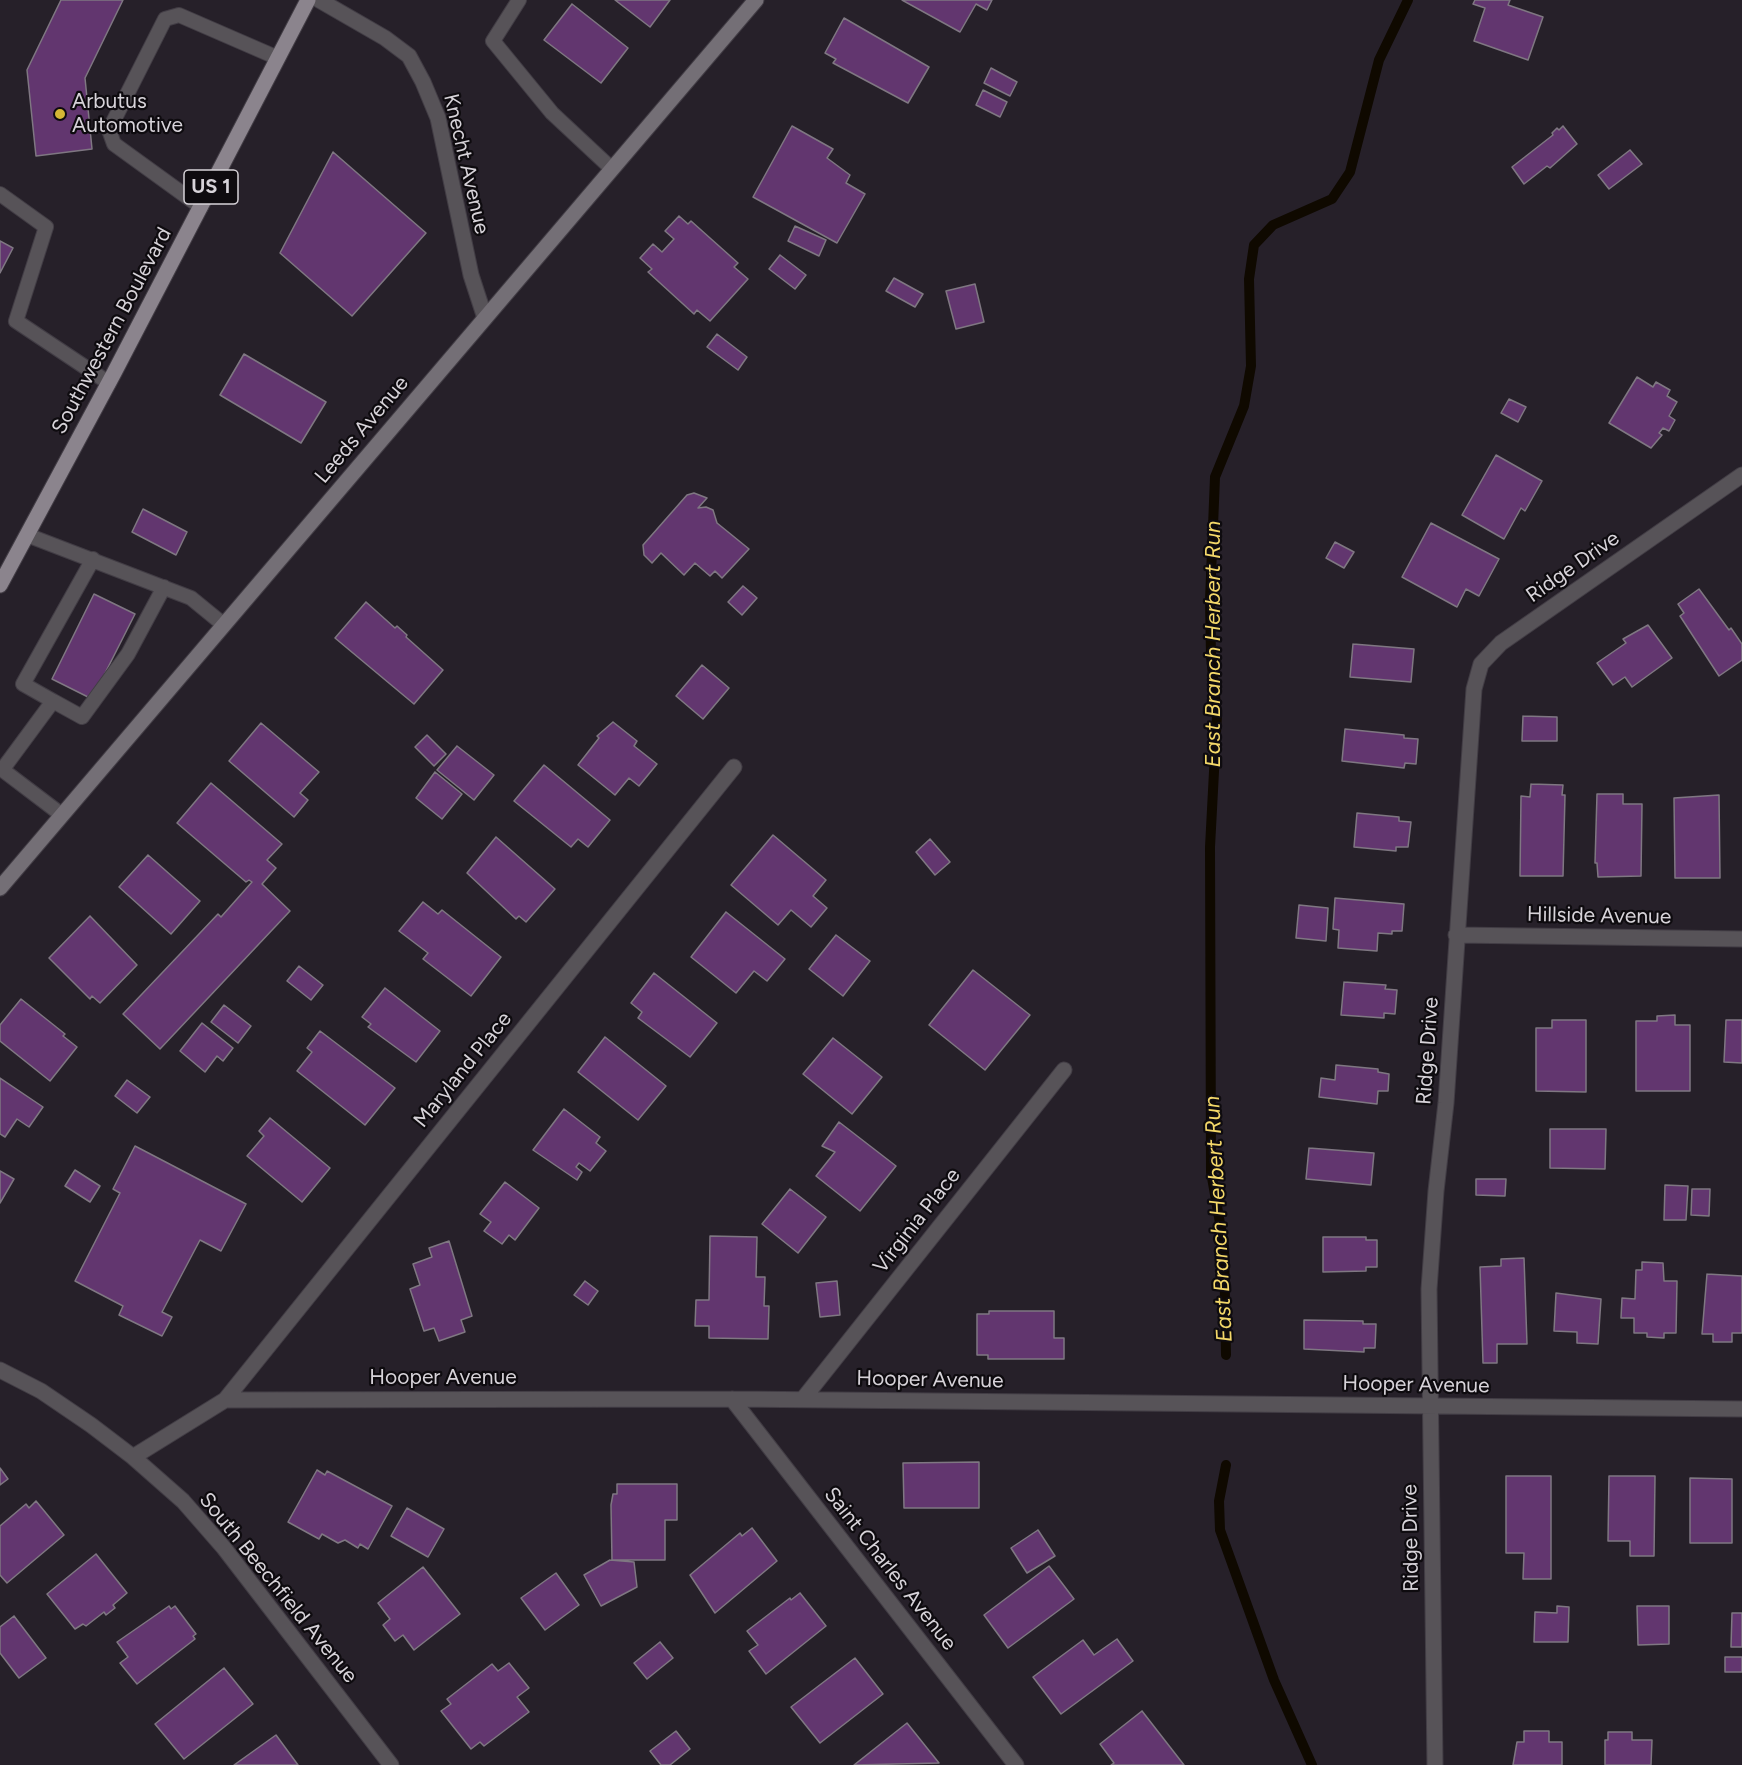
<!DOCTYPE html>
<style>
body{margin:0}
canvas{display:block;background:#262029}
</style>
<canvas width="1742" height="1765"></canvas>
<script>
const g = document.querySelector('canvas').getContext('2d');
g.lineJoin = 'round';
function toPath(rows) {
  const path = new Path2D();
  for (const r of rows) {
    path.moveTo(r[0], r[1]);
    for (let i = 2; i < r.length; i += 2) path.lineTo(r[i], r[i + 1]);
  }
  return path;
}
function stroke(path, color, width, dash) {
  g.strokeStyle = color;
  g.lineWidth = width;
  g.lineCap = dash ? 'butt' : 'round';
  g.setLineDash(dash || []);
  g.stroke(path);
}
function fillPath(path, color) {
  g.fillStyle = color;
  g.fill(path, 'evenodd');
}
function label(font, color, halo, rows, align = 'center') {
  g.font = font + ' Figtree,sans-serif';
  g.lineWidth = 4.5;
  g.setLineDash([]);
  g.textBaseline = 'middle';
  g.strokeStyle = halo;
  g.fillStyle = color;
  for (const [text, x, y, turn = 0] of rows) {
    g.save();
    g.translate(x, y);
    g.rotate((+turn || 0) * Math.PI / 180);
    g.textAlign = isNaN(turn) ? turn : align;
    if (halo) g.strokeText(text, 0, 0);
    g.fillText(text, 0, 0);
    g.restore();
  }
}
const stream = toPath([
 [1226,1355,1224,1246,1211,1172,1210,847,1217,715,1211,656,1210,600,1215,477,1244,406,1251,366,1249,279,1254,245,1273,225,1332,199,1350,172,1379,60,1408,0],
 [1226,1465,1219,1501,1220,1530,1274,1680,1312,1765]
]);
const building = toPath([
 [61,0,123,0,85,78,92,149,36,156,27,70,61,0],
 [615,0,670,0,650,27,615,0],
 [902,0,992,0,987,10,976,4,960,32,902,0],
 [1475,0,1510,0,1508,5,1543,17,1528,60,1474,41,1485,8,1473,4,1475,0],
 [572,4,628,48,601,83,544,40,572,4],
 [844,18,929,67,908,103,833,63,836,59,825,53,844,18],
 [991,68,1017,82,1010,96,984,83,991,68],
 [983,90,1007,102,1000,117,976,105,983,90],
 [792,126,833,149,827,158,850,175,846,183,865,194,837,243,753,197,792,126],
 [1563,126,1577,144,1550,168,1547,166,1524,184,1512,167,1553,135,1552,133,1557,128,1559,130,1563,126],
 [1630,150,1642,164,1609,189,1598,175,1630,150],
 [333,152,426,233,352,316,280,253,333,152],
 [679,216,688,224,691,221,738,263,734,267,748,279,710,321,697,310,694,314,648,272,652,269,640,258,653,244,662,252,674,239,665,231,679,216],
 [795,226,826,240,819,256,788,241,795,226],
 [0,241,13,248,0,273,0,241],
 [780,255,806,275,795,289,769,269,780,255],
 [894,278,923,294,915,307,886,291,894,278],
 [975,284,984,322,956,329,946,291,975,284],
 [717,334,747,357,738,370,707,347,717,334],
 [244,354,326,402,301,443,220,395,244,354],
 [1637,377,1653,387,1656,382,1670,390,1667,396,1677,402,1669,416,1675,420,1669,431,1663,428,1659,433,1662,435,1651,448,1609,423,1637,377],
 [1509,399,1526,407,1518,422,1501,413,1509,399],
 [1496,455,1542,481,1525,511,1521,508,1504,539,1462,515,1496,455],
 [694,493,707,498,698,508,706,507,713,510,717,523,749,549,722,578,715,571,710,576,695,563,684,575,661,553,652,563,644,555,643,545,687,495,694,493],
 [143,509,187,532,176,555,132,532,143,509],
 [1431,523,1499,559,1479,596,1466,589,1457,607,1402,577,1431,523],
 [1335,542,1354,552,1344,568,1326,558,1335,542],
 [743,586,757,598,742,615,728,602,743,586],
 [1699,589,1729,630,1731,628,1742,644,1742,660,1719,676,1680,616,1684,613,1678,604,1699,589],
 [94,594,135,614,92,699,52,679,94,594],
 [366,602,395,628,397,626,407,635,406,637,443,670,414,704,335,638,366,602],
 [1648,625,1672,658,1632,687,1625,677,1613,685,1597,663,1626,643,1623,639,1648,625],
 [1353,644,1414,649,1411,682,1350,677,1353,644],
 [702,665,729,688,703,719,676,696,702,665],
 [1523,716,1557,717,1557,741,1522,741,1523,716],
 [613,722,637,741,634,746,657,764,639,786,629,778,615,795,578,765,599,738,597,736,613,722],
 [261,723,319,772,300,793,308,800,294,817,229,761,261,723],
 [1345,729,1404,735,1404,738,1418,739,1416,764,1405,763,1404,768,1342,761,1345,729],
 [427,735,446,754,434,766,415,747,427,735],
 [457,746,494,775,474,800,437,770,457,746],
 [544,765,610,820,588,847,578,839,571,847,514,801,544,765],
 [435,772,462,794,442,819,416,798,435,772],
 [211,783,282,844,267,860,276,868,262,884,290,911,160,1049,123,1014,218,914,221,917,252,882,249,880,246,882,177,823,211,783],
 [1531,784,1563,785,1562,795,1565,795,1563,876,1520,876,1521,796,1530,797,1531,784],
 [1597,794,1623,794,1623,804,1642,804,1641,876,1598,877,1597,863,1595,863,1597,794],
 [1719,795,1720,878,1675,878,1674,798,1719,795],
 [1357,813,1399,817,1399,821,1411,822,1408,847,1396,847,1396,851,1354,847,1357,813],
 [773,835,826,880,813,896,827,908,811,927,791,910,778,925,731,885,773,835],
 [496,837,555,889,526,922,519,916,516,919,467,873,496,837],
 [930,839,950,862,935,875,916,852,930,839],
 [148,855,200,901,171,934,119,887,148,855],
 [1335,898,1404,904,1402,931,1392,931,1392,934,1378,933,1377,951,1338,948,1339,930,1333,929,1335,898],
 [423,902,438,914,442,910,501,957,471,996,423,959,428,953,399,931,423,902],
 [1299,905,1328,908,1326,941,1296,938,1299,905],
 [726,912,785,959,767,981,754,971,736,993,691,957,726,912],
 [90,916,137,965,100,1003,92,996,90,999,49,958,90,916],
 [836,935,870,961,843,996,809,969,836,935],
 [299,966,323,985,311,1000,287,981,299,966],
 [973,970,1030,1015,985,1070,929,1025,973,970],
 [654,973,717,1023,690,1057,638,1018,642,1012,631,1003,654,973],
 [1344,982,1386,985,1385,989,1397,990,1395,1014,1384,1013,1384,1018,1341,1015,1344,982],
 [385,988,440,1031,416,1062,368,1027,371,1024,362,1017,385,988],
 [21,999,65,1034,63,1036,77,1047,50,1081,0,1041,0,1025,21,999],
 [224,1005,251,1026,238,1043,211,1022,224,1005],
 [1675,1015,1675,1025,1690,1025,1690,1091,1636,1091,1636,1021,1657,1021,1657,1016,1675,1015],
 [1552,1020,1586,1020,1586,1092,1536,1091,1536,1028,1552,1028,1552,1020],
 [1726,1020,1742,1020,1742,1063,1724,1062,1726,1020],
 [202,1023,233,1048,223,1061,217,1056,205,1072,180,1051,202,1023],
 [320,1031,395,1088,365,1125,297,1071,312,1052,307,1048,320,1031],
 [605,1037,666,1086,638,1120,578,1072,605,1037],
 [833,1038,882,1077,852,1114,803,1074,833,1038],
 [1336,1065,1378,1069,1378,1072,1389,1074,1388,1091,1378,1091,1377,1104,1319,1097,1321,1078,1335,1080,1336,1065],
 [0,1078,43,1107,29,1127,17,1119,5,1137,0,1134,0,1078],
 [127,1080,150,1097,137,1113,115,1096,127,1080],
 [564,1109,600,1137,596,1143,606,1151,590,1171,579,1163,576,1167,582,1172,577,1180,533,1150,564,1109],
 [270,1118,330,1168,302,1202,247,1156,264,1136,259,1131,270,1118],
 [839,1122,896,1166,860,1211,816,1176,835,1152,822,1146,839,1122],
 [1550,1129,1606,1129,1605,1169,1550,1168,1550,1129],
 [135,1146,246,1204,221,1251,200,1240,162,1312,172,1317,162,1336,119,1315,123,1306,75,1281,120,1193,113,1189,135,1146],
 [1309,1148,1374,1153,1371,1185,1306,1179,1309,1148],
 [75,1170,100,1186,90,1202,65,1186,75,1170],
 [0,1171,14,1179,0,1203,0,1171],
 [1476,1179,1506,1179,1505,1196,1476,1195,1476,1179],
 [505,1182,539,1208,515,1240,509,1235,502,1244,484,1231,491,1222,480,1214,505,1182],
 [1665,1185,1688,1186,1686,1220,1664,1220,1665,1185],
 [790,1189,826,1217,798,1253,762,1224,790,1189],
 [1692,1189,1710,1189,1709,1216,1691,1215,1692,1189],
 [710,1236,757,1237,756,1277,765,1277,764,1306,769,1306,768,1339,709,1338,709,1326,695,1326,696,1300,709,1300,710,1236],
 [1323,1237,1366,1237,1366,1240,1377,1240,1377,1267,1366,1267,1366,1271,1323,1272,1323,1237],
 [449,1241,472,1316,461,1320,465,1332,439,1341,434,1328,424,1331,410,1289,420,1285,413,1264,432,1257,429,1248,449,1241],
 [1524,1258,1527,1344,1497,1344,1497,1363,1483,1363,1480,1267,1501,1266,1501,1259,1524,1258],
 [1642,1262,1663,1263,1664,1281,1677,1281,1676,1333,1664,1333,1664,1338,1647,1337,1647,1333,1634,1333,1634,1318,1621,1318,1622,1298,1635,1299,1636,1270,1642,1270,1642,1262],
 [1707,1274,1742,1276,1742,1333,1732,1333,1732,1342,1713,1342,1713,1334,1702,1334,1707,1274],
 [585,1281,598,1291,588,1305,574,1295,585,1281],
 [837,1281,840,1315,820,1317,816,1283,837,1281],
 [1556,1293,1601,1299,1598,1344,1577,1343,1577,1332,1554,1331,1556,1293],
 [989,1311,1054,1311,1054,1338,1064,1338,1064,1359,988,1359,988,1355,977,1355,977,1314,989,1314,989,1311],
 [1304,1320,1363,1321,1363,1324,1376,1324,1375,1348,1364,1348,1364,1352,1304,1349,1304,1320],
 [979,1462,979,1508,904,1508,903,1463,979,1462],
 [0,1468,8,1479,0,1485,0,1468],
 [317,1470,325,1475,327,1471,392,1506,368,1549,360,1544,358,1548,345,1540,338,1543,322,1534,319,1539,288,1522,317,1470],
 [1506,1476,1551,1476,1551,1579,1523,1579,1524,1553,1506,1553,1506,1476],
 [1609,1476,1655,1476,1654,1556,1630,1556,1630,1541,1608,1541,1609,1476],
 [1690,1478,1732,1479,1732,1543,1690,1543,1690,1478],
 [617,1484,677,1484,677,1520,665,1520,665,1560,612,1560,611,1505,613,1494,617,1494,617,1484],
 [36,1501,64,1535,7,1583,0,1575,0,1526,26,1504,29,1508,36,1501],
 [407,1508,444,1529,428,1557,391,1536,407,1508],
 [752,1528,777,1561,715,1613,690,1575,740,1533,742,1536,752,1528],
 [1038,1530,1055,1556,1027,1573,1011,1548,1038,1530],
 [96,1554,127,1593,113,1605,115,1608,106,1615,104,1612,86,1626,83,1624,75,1629,47,1594,96,1554],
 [610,1560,634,1562,637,1587,601,1606,584,1575,610,1560],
 [1049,1566,1074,1599,1008,1648,984,1615,1049,1566],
 [423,1567,460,1614,414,1650,403,1635,395,1641,383,1625,390,1619,378,1603,423,1567],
 [556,1573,579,1605,545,1630,521,1598,556,1573],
 [800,1593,826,1626,766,1674,749,1651,758,1645,747,1631,790,1598,791,1600,800,1593],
 [169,1606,171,1609,175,1606,196,1634,193,1636,195,1639,137,1684,120,1663,128,1657,117,1642,169,1606],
 [1557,1606,1569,1607,1568,1642,1534,1642,1535,1612,1557,1613,1557,1606],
 [1637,1606,1669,1606,1669,1644,1638,1645,1637,1606],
 [1732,1613,1742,1613,1742,1647,1731,1647,1732,1613],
 [14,1616,46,1658,19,1678,0,1653,0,1627,14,1616],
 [1117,1639,1133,1661,1061,1714,1033,1677,1083,1640,1094,1655,1117,1639],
 [660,1642,673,1658,647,1679,634,1663,660,1642],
 [1725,1657,1742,1657,1742,1672,1725,1672,1725,1657],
 [855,1658,883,1694,820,1743,791,1707,855,1658],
 [509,1663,529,1688,517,1697,529,1712,484,1746,480,1742,471,1749,441,1711,451,1704,447,1699,492,1664,498,1671,509,1663],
 [224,1668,253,1704,184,1759,155,1724,224,1668],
 [1142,1711,1184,1765,1111,1765,1114,1763,1100,1744,1142,1711],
 [907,1723,939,1763,854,1765,907,1723],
 [676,1731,690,1749,670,1765,661,1765,650,1751,676,1731],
 [1524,1731,1549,1731,1549,1742,1562,1742,1562,1765,1513,1765,1517,1742,1524,1742,1524,1731],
 [1608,1732,1632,1732,1632,1740,1652,1740,1651,1765,1605,1765,1605,1740,1608,1740,1608,1732],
 [276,1735,298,1765,234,1765,276,1735]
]);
const lane = toPath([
 [519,0,493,41,552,113,612,169],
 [0,194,46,227,16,321,109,383],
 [201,207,114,144,109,130,165,19,179,15,278,58],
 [27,535,191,598,224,625],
 [53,701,23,684,93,559],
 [0,768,62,815],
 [2,770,53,701,82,717,128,654,164,587]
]);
const street = toPath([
 [319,0,385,38,409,56,423,82,438,118,471,275,485,318],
 [1456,935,1742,939],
 [0,1370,41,1391,91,1425,133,1457,183,1501,224,1548,391,1765],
 [732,1399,1016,1765],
 [803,1399,1064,1070],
 [225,1400,734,767],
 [133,1457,225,1400,732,1399,1742,1409],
 [1435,1765,1429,1289,1436,1191,1446,1103,1474,689,1481,664,1501,643,1742,475]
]);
const secondary = toPath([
 [0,888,756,0]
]);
const primary = toPath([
 [0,585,114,373,308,0]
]);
const markers = [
 [60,114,6,"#d4b635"]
];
const shields = [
 [211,187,54]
];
const shieldNames = [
 ["US 1",211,187]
];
const poiNames = [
 ["Arbutus",72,102],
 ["Automotive",72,126]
];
const streetNames = [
 ["Knecht Avenue",466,164,77],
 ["Southwestern Boulevard",112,331,-62],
 ["Leeds Avenue",362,430,-50],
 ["Ridge Drive",1573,567,-35],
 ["Hillside Avenue",1599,916,1],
 ["Ridge Drive",1428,1051,-86],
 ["Maryland Place",463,1070,-51],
 ["Virginia Place",917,1221,-52],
 ["Hooper Avenue",443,1378],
 ["Hooper Avenue",930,1380,1],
 ["Hooper Avenue",1416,1385,1],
 ["Ridge Drive",1411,1538,-91],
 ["Saint Charles Avenue",890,1569,52],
 ["South Beechfield Avenue",278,1588,51]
];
const waterNames = [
 ["East Branch Herbert Run",1214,644,-90],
 ["East Branch Herbert Run",1219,1219,-93]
];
stroke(stream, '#0f0900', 10);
fillPath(building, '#62366f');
stroke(building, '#7f7782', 1.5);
stroke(lane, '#423d45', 16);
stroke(street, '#423d45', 17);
stroke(secondary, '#423d45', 17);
stroke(primary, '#423d45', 17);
stroke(lane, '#575358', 14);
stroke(street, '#575358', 15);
stroke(secondary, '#746f76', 15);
stroke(primary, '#8b848d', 15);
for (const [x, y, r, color] of markers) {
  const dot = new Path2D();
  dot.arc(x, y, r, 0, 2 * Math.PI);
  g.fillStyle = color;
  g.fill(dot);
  stroke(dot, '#0e0b0f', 2);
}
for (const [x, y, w] of shields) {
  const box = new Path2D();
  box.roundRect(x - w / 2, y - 17, w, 34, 4.5);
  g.fillStyle = '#0e0b0f';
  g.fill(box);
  stroke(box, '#d7d3d9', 1.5);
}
label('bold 20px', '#d7d3d9', null, shieldNames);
label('21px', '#d7d3d9', '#0e0b0f', poiNames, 'left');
label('21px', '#d7d3d9', '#0e0b0f', streetNames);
label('italic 22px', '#f4d869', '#0e0b0f', waterNames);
</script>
